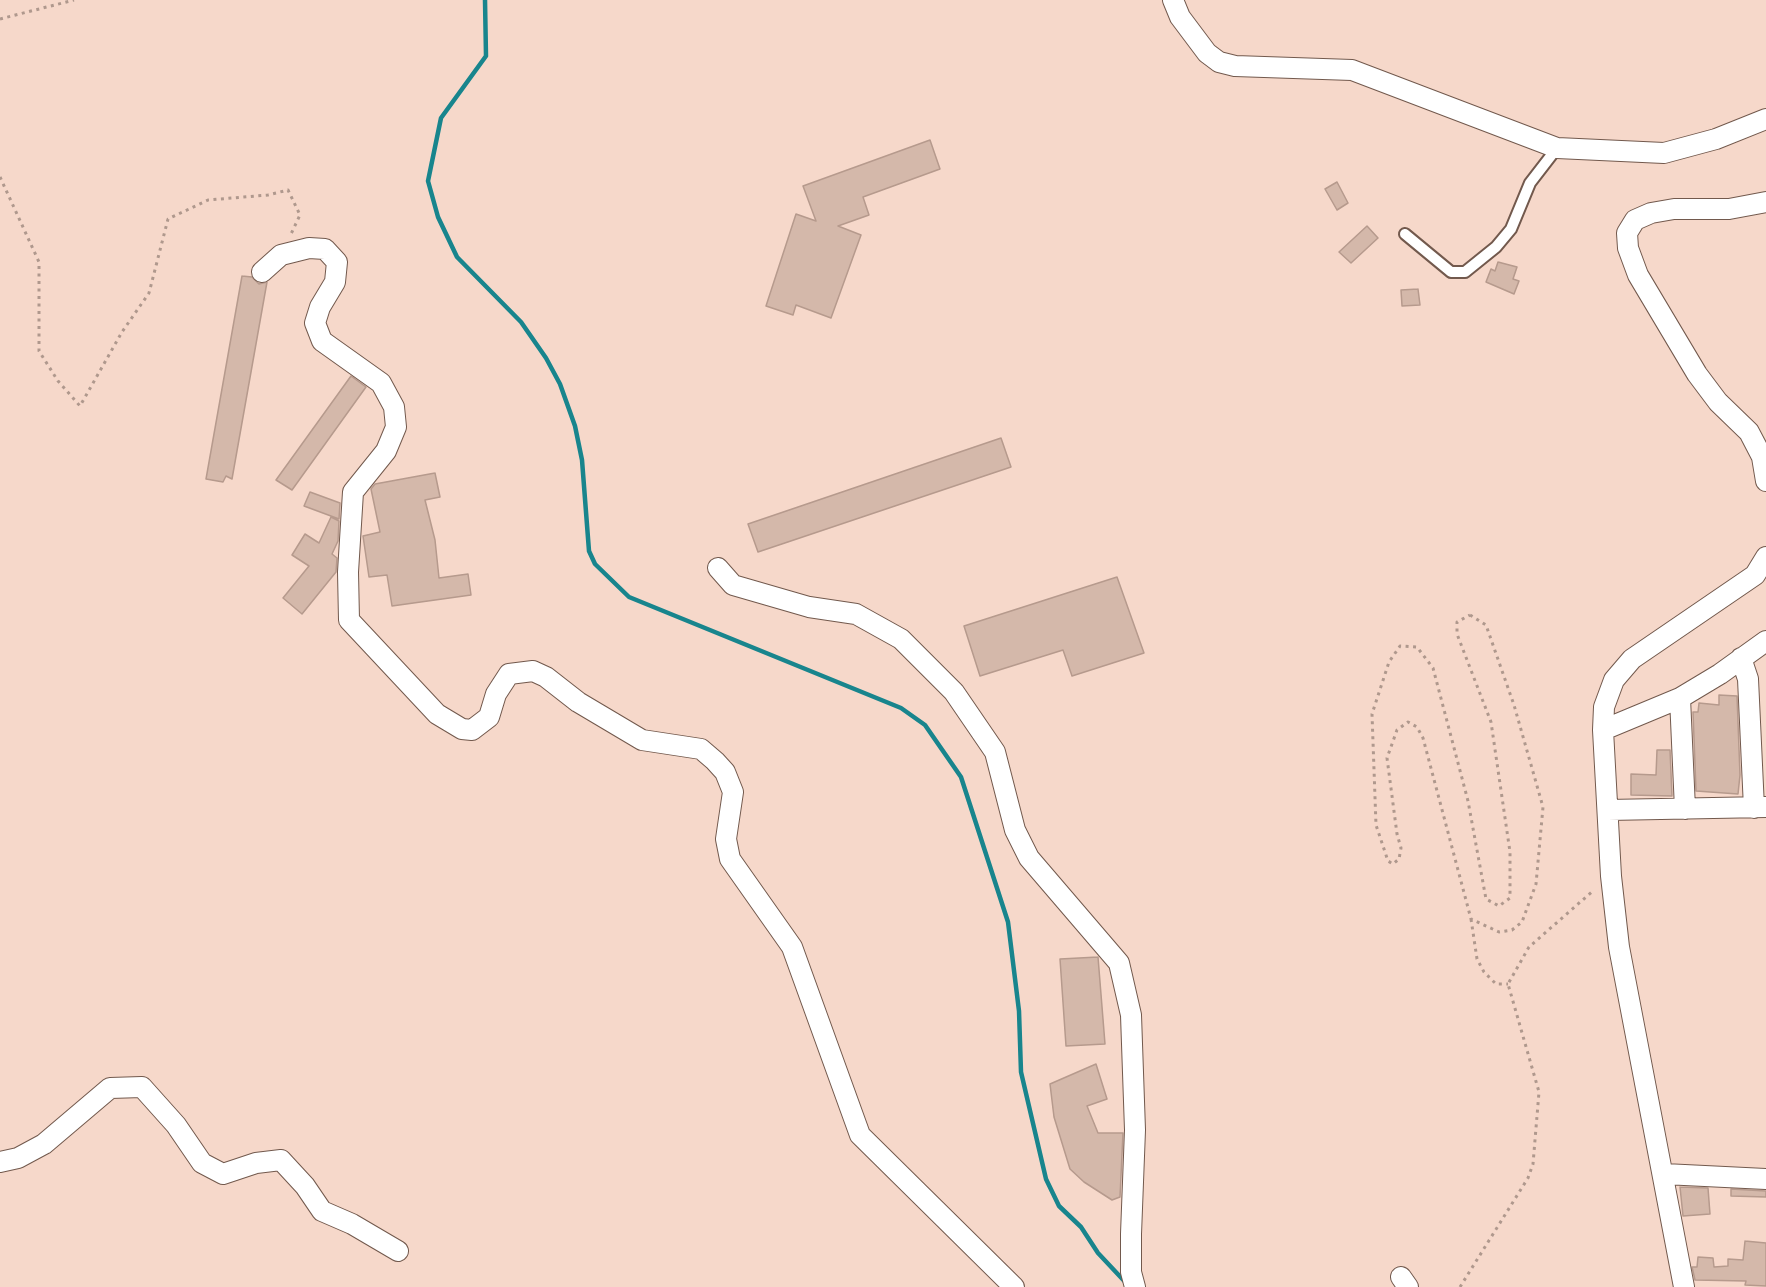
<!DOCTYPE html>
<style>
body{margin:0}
canvas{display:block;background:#f6d8ca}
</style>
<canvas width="1766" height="1287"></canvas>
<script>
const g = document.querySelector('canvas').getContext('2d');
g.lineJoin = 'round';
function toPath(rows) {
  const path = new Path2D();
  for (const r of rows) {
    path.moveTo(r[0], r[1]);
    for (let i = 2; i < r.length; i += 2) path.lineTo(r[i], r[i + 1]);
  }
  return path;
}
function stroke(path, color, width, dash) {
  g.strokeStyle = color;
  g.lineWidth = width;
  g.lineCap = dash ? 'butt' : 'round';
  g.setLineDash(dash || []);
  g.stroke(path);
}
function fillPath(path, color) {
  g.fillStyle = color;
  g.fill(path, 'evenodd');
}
const stream = toPath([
 [485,0,486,56,441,118,428,181,438,217,457,257,521,322,546,358,560,384,575,426,582,460,589,551,595,564,629,597,901,708,925,725,961,777,1008,922,1019,1011,1021,1072,1046,1179,1059,1206,1081,1227,1098,1253,1128,1285]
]);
const building = toPath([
 [930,140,940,169,863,197,869,215,838,226,861,235,831,318,796,305,793,315,766,306,796,214,816,221,803,186,930,140],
 [1337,182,1348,203,1337,210,1325,189,1337,182],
 [1367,226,1378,238,1351,263,1339,252,1367,226],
 [1498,262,1517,267,1513,279,1519,281,1514,294,1486,282,1491,269,1495,271,1498,262],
 [242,276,252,277,259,284,267,282,232,479,226,476,223,482,206,479,242,276],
 [1418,289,1420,305,1402,306,1401,290,1418,289],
 [351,376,366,387,292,490,276,480,351,376],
 [1001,438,1011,467,758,552,748,524,1001,438],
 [435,473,440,497,425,500,435,540,439,578,468,574,471,595,392,606,387,575,369,577,363,536,380,532,371,489,375,484,435,473],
 [310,492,340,503,339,519,304,506,310,492],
 [331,517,339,521,338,541,332,554,337,558,336,572,302,614,283,598,309,566,292,555,305,534,319,543,331,517],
 [1117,577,1144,653,1072,676,1063,650,980,676,964,626,1117,577],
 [1719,695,1737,696,1740,775,1738,794,1696,791,1693,712,1698,712,1699,703,1719,705,1719,695],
 [1657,750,1670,750,1672,796,1631,795,1631,774,1656,775,1657,750],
 [1098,957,1105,1044,1066,1046,1060,959,1098,957],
 [1096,1064,1107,1099,1087,1106,1098,1133,1123,1133,1120,1197,1112,1200,1084,1182,1070,1169,1054,1117,1050,1084,1096,1064],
 [1680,1187,1708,1188,1710,1214,1683,1216,1680,1187],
 [1731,1189,1766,1191,1766,1197,1731,1196,1731,1189],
 [1745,1241,1766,1243,1766,1286,1745,1285,1746,1281,1695,1280,1692,1267,1697,1267,1698,1257,1713,1258,1714,1267,1728,1266,1728,1259,1743,1260,1745,1241]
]);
const path = toPath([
 [0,19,74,0],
 [0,177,39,262,39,351,58,381,80,406,122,332,149,293,168,219,208,200,268,195,288,190,300,215,291,234],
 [1470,615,1486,625,1514,705,1543,807,1536,884,1522,922,1512,930,1499,932,1471,919,1423,738,1417,727,1408,722,1397,730,1387,758,1397,834,1401,848,1399,859,1393,864,1388,861,1376,825,1372,714,1389,662,1400,646,1417,647,1433,668,1468,801,1486,899,1499,906,1510,898,1510,852,1491,722,1457,634,1457,622,1470,615],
 [1471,919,1477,959,1484,972,1496,984,1508,984],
 [1460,1287,1528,1178,1533,1164,1539,1092,1508,984,1529,947,1594,890]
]);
const lane = toPath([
 [1405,234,1451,272,1465,272,1496,247,1511,229,1530,183,1557,148]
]);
const street = toPath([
 [1173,0,1180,17,1207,53,1219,62,1235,66,1352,70,1557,148,1664,153,1716,139,1766,119],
 [1766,202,1729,209,1674,209,1651,213,1635,220,1627,233,1628,248,1638,275,1697,374,1718,402,1749,432,1762,457,1766,481],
 [262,272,281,255,309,248,325,249,337,262,335,282,320,307,315,323,322,341,381,383,394,407,396,427,386,451,353,492,348,572,349,620,437,714,462,729,472,730,489,717,496,694,509,674,533,671,546,677,578,702,642,740,701,749,715,761,725,772,733,792,726,839,730,859,792,947,860,1135,1014,1287],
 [718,568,733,585,809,607,856,614,901,639,954,692,995,752,1015,830,1029,858,1119,963,1131,1015,1135,1130,1131,1234,1131,1272,1135,1287],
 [1741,658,1748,679,1754,808],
 [1680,698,1685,809],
 [1603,730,1680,698,1720,674,1766,641],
 [1608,810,1766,807],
 [0,1162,18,1158,44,1144,110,1088,142,1087,176,1125,202,1163,223,1174,256,1163,281,1160,305,1186,322,1211,352,1224,398,1251],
 [1664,1174,1766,1179],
 [1401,1277,1408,1287],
 [1684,1287,1619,947,1611,876,1603,730,1604,707,1614,680,1632,659,1755,575,1766,557]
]);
stroke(stream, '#18858d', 4.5);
fillPath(building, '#d4b8aa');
stroke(building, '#b69a8d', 1.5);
stroke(lane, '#72594d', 14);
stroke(street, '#72594d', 22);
stroke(path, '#af988d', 3, [3, 4.5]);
stroke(lane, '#fff', 10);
stroke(street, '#fff', 20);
</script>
